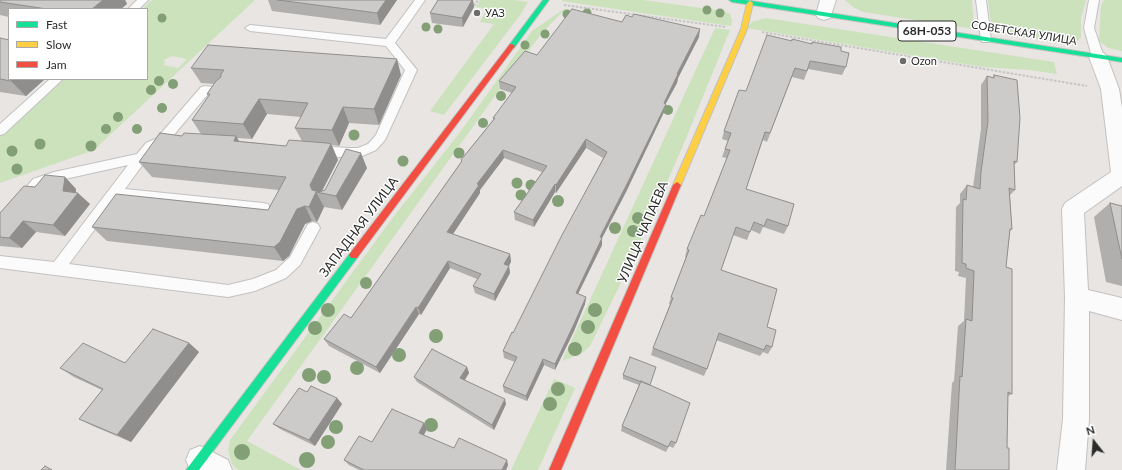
<!DOCTYPE html>
<meta charset="utf-8">
<style>
body{margin:0}
#map{position:relative;width:1122px;height:470px;overflow:hidden;background:#e8e5e2;font-family:Lato,sans-serif}
canvas{display:block}
.legend{position:absolute;left:8px;top:8px;width:140px;height:72px;box-sizing:border-box;background:#fff;border:1px solid #aaa;margin:0;padding:5px 7px;list-style:none;font-size:12px;color:#2b2b2b}
.legend li{display:flex;align-items:center;gap:8px;height:20px}
.legend b{width:20px;border:1px solid #aaa}
.north{position:absolute;left:1074px;top:422px;width:40px;height:40px;-webkit-text-stroke:3px #fff;paint-order:stroke;rotate:343deg;font-size:11px;font-weight:700;line-height:16px;text-align:center;color:#2b2b2b}
.north::after{content:'';display:block;margin:auto;width:14px;height:18px;background:#2b2b2b;clip-path:polygon(50% 0,100% 100%,50% 72%,0 100%)}
</style>
<div id="map">
<canvas width="1122" height="470"></canvas>
<ul class="legend">
<li><b style="height:5px;background:#16e098"></b>Fast</li>
<li><b style="height:5px;background:#ffcf43"></b>Slow</li>
<li><b style="height:5px;background:#f24e42"></b>Jam</li>
</ul>
<div class="north">N</div>
</div>
<script>
const g = document.querySelector('canvas').getContext('2d');
g.lineJoin = 'round';
function fillPath(path, color) {
  g.fillStyle = color;
  g.fill(path, 'evenodd');
}
function toPath(rows) {
  const path = new Path2D();
  for (const r of rows) {
    path.moveTo(r[0], r[1]);
    for (let i = 2; i < r.length; i += 2) path.lineTo(r[i], r[i + 1]);
  }
  return path;
}
function stroke(path, color, width, dash) {
  g.strokeStyle = color;
  g.lineWidth = width;
  g.lineCap = dash ? 'butt' : 'round';
  g.setLineDash(dash || []);
  g.stroke(path);
}
function label(font, color, halo, rows, align = 'center') {
  g.font = font + ' Lato,sans-serif';
  g.lineWidth = 3;
  g.setLineDash([]);
  g.textBaseline = 'middle';
  g.strokeStyle = halo;
  g.fillStyle = color;
  for (const [text, x, y, turn = 0] of rows) {
    g.save();
    g.translate(x, y);
    g.rotate((+turn || 0) * Math.PI / 180);
    g.textAlign = isNaN(turn) ? turn : align;
    if (halo) g.strokeText(text, 0, 0);
    g.fillText(text, 0, 0);
    g.restore();
  }
}
const green = toPath([
 [152,0,255,0,94,150,0,183,0,137,64,79,147,79,147,9,142,9],
 [172,56,187,59,178,68,163,65,166,61,162,61],
 [480,0,513,0,528,2,521,14,444,115,430,111,494,24,480,22,487,9,476,7],
 [563,0,643,0,724,11,730,14,732,20,731,26,561,1],
 [845,0,972,0,974,29,863,12,853,7],
 [988,0,1086,0,1081,18,1081,37,1076,43,1068,44,1002,33,993,28,991,24],
 [1104,0,1122,0,1122,51,1108,48,1099,41,1101,5],
 [567,7,542,33,505,82,247,441,301,470,238,470,232,464,228,450,230,440,391,220,461,131,532,31],
 [766,18,1054,62,1057,74,1030,70,983,67,747,28,752,22],
 [715,28,730,30,682,148,633,258,590,346,581,354,562,361],
 [554,379,575,388,538,470,511,470]
]);
const path = toPath([
 [564,5,726,27],
 [474,6,478,0],
 [762,32,1087,86]
]);
const lane = toPath([
 [137,0,148,0,139,9,128,9,137,0],
 [415,0,425,0,395,43,417,70,385,140,376,150,360,157,349,158,312,154,310,151,312,148,316,146,349,148,358,148,368,144,376,135,405,70,386,46,250,31,245,28,250,25,386,39,415,0],
 [976,0,986,0,991,40,990,42,982,42,981,40,976,0],
 [1089,0,1099,0,1094,28,1104,57,1102,59,1098,61,1094,59,1092,57,1084,28,1089,0],
 [50,79,63,79,4,134,0,135,0,124,50,79],
 [205,86,223,88,227,89,229,92,227,95,223,96,208,94,173,136,175,139,173,142,154,149,125,189,263,203,268,204,270,208,268,212,263,213,118,198,69,264,228,285,253,279,276,270,290,257,308,224,313,222,318,224,320,228,300,265,286,278,255,291,228,297,0,268,0,256,54,262,128,165,56,181,43,187,5,233,0,235,0,219,33,179,54,172,137,154,146,143,157,138,201,87,205,86]
]);
const street = toPath([
 [820,0,836,0,830,18,824,20,818,18,816,15,820,0],
 [1098,51,1104,53,1107,57,1119,89,1122,108,1122,186,1084,213,1088,290,1122,298,1122,320,1089,311,1089,419,1085,470,1057,470,1063,419,1065,297,1062,209,1065,203,1111,172,1101,89,1089,57,1092,53,1098,51],
 [200,446,228,460,232,470,190,470,186,460,190,450,200,446]
]);
const fast = toPath([
 [543,0,549,0,514,48,510,48,510,44,543,0],
 [729,0,745,0,1122,58,1122,62,732,2,729,0],
 [354,251,357,252,359,255,357,258,199,470,186,470,351,252,354,251]
]);
const slow = toPath([
 [750,1,753,3,747,29,681,185,677,188,674,187,673,185,741,29,747,3,750,1]
]);
const jam = toPath([
 [510,44,512,44,515,46,357,258,351,258,349,255,351,252,510,44],
 [677,182,681,185,561,470,549,470,673,185,677,182]
]);
const trees = [
 [707,10,4.5],
 [587,13,4.5],
 [720,13,4.5],
 [567,14,4.5],
 [162,18,4.5],
 [426,27,4.5],
 [438,29,4.5],
 [545,34,4.5],
 [525,45,4.5],
 [159,81,5],
 [173,84,5],
 [151,90,5],
 [501,96,5],
 [162,108,5],
 [668,110,5],
 [118,117,5],
 [483,123,5],
 [106,129,5],
 [137,129,5],
 [354,135,5.5],
 [40,144,5.5],
 [91,146,5.5],
 [12,151,5.5],
 [459,153,5.5],
 [403,161,5.5],
 [17,169,5.5],
 [517,183,5.5],
 [531,185,5.5],
 [521,195,5.5],
 [558,201,6],
 [638,218,6],
 [615,228,6],
 [633,231,6],
 [366,283,6],
 [328,310,7],
 [595,310,7],
 [588,327,7],
 [315,328,7],
 [436,336,7],
 [575,349,7],
 [399,355,7],
 [357,368,7],
 [309,375,7],
 [324,377,7],
 [558,389,7],
 [550,404,7],
 [431,425,7],
 [336,427,7],
 [328,442,7],
 [242,452,8],
 [307,460,8]
];
const wall = toPath([
 [0,0,125,0,127,4,121,9,9,9,9,17,0,15],
 [268,0,397,0,380,25,272,11],
 [438,0,473,0,474,7,463,27,432,23,430,13],
 [622,22,699,37,678,78,677,83,665,105,664,112,626,192,602,238,602,245,578,294,586,297,585,304,574,331,555,370,544,365,527,401,504,392,503,386,515,362,504,358,503,351,513,333,603,158,586,148,556,193,555,192,534,227,515,220,514,212,542,172,504,158,480,190,480,193,453,234,510,254,511,262,509,266,510,273,495,301,475,293,473,286,477,279,450,268,421,315,419,314,380,373,329,346,324,339,351,318,461,162,461,160,493,120,493,118,512,93,500,89,499,81,537,55],
 [0,38,9,79,45,79,26,96,0,92],
 [792,41,811,44,812,42,841,51,846,67,842,75,808,69,804,80,792,77,767,142,763,140,746,189,788,226,784,234,763,227,760,234,751,230,747,240,733,235,721,270,767,327,772,347,768,354,763,352,760,356,716,340,707,369,704,376,651,355,653,348,670,304,669,304,671,297,686,257,685,257,687,249,704,216,727,158,722,157,728,141,722,139,724,131,746,91],
 [191,68,401,75,379,125,349,123,339,146,332,145,338,160,322,191,325,190,367,168,342,210,324,207,317,222,312,221,305,224,289,256,283,261,107,241,92,227,268,210,279,190,152,177,139,162,182,136,201,134,192,120,209,96,207,94,214,84,201,83],
 [267,114,301,117,295,128,302,141,286,146,239,141,237,138,252,139],
 [994,75,1017,162,1014,165,1015,190,1010,195,1012,229,1010,231,1006,267,1012,394,1008,396,1007,448,1009,470,946,470,952,383,954,381,958,326,964,321,966,278,958,276,959,272,955,271,956,207,960,203,960,194,967,185,973,187,974,180,981,129,981,85,987,76,992,78],
 [65,177,76,189,76,193,90,204,65,236,36,232,22,248,0,246,0,237,35,187],
 [1110,203,1122,206,1122,286,1106,282,1094,217],
 [189,343,199,352,131,442,93,426,79,419,102,390,74,377,60,368,125,363],
 [467,367,469,373,465,380,506,404,494,430,417,382,414,377],
 [623,375,650,385,676,443,673,448,669,446,666,452,621,431,622,426,639,385,623,379],
 [307,392,337,398,342,404,315,446,280,429,273,424],
 [424,423,427,429,424,435,454,448,508,465,506,470,359,470,349,465,344,460,372,442]
]);
const shadedWall = toPath([
 [103,0,125,0,127,4,121,9,92,9],
 [386,0,397,0,380,25,377,13],
 [472,0,473,0,474,7,463,27,462,18],
 [700,29,699,37,678,78,677,83,665,105,664,112,626,192,602,238,602,245,575,300,576,293,600,237,664,103,677,74],
 [397,59,401,75,379,125,374,109],
 [13,79,45,79,26,96,11,81],
 [259,99,267,114,252,139,243,124],
 [343,107,349,123,339,146,332,130],
 [236,136,245,151,234,141],
 [586,139,586,148,556,193,556,185],
 [331,144,338,160,321,193,316,192,324,207,317,222,309,207,312,190,310,185],
 [503,150,504,158,480,190,480,193,449,240,447,232,477,184],
 [361,153,367,168,342,210,336,196],
 [65,177,76,189,75,196,78,193,90,204,65,236,53,225,63,191],
 [555,184,555,192,534,227,533,220],
 [305,206,312,221,305,224,289,256,283,261,274,247,297,209],
 [23,221,36,232,22,248,9,238],
 [510,254,511,262,505,271,504,264],
 [448,261,450,268,421,315,418,308],
 [509,266,510,273,495,301,494,294],
 [586,297,585,304,574,331,555,370,555,364],
 [416,307,419,314,380,373,376,367],
 [189,343,199,352,131,442,117,435],
 [543,359,544,365,527,401,526,396],
 [467,367,469,373,462,384,460,378],
 [337,398,342,404,315,446,309,440],
 [505,399,506,404,494,430,492,425],
 [424,423,427,429,422,438,419,433],
 [507,460,508,465,506,470,502,470]
]);
const building = toPath([
 [0,0,103,0,92,9,47,9,0,2,0,0],
 [278,0,386,0,377,13,278,0],
 [438,0,472,0,462,18,430,13,438,0],
 [572,9,622,22,626,15,632,17,634,14,700,29,677,74,678,74,664,103,666,104,627,184,600,237,602,238,576,293,586,297,574,324,555,364,543,359,526,396,503,386,517,357,503,351,512,332,513,333,562,235,607,152,586,139,556,185,555,184,533,220,514,212,547,166,503,150,477,184,479,185,447,232,510,254,504,264,509,266,494,294,473,286,481,274,448,261,418,308,416,307,376,367,324,339,344,314,351,318,462,161,461,160,495,118,493,118,516,87,499,81,525,51,537,55,572,9],
 [767,35,792,41,792,39,812,44,812,42,841,47,841,51,849,53,846,67,810,61,807,71,795,68,770,133,765,132,746,189,794,204,788,226,767,219,764,226,754,222,750,232,736,227,721,270,777,289,767,327,776,330,772,347,766,345,764,350,719,333,707,369,653,348,673,298,671,297,689,250,687,249,701,215,704,216,730,150,725,149,731,133,724,131,739,90,746,91,767,35],
 [0,38,9,40,9,79,13,79,11,81,0,79,0,38],
 [208,45,397,59,374,109,343,107,332,130,295,128,308,103,259,99,243,124,192,120,210,94,207,94,216,81,221,77,221,74,224,70,191,68,208,45],
 [994,75,1017,80,1020,118,1017,162,1014,161,1015,190,1009,188,1012,229,1010,229,1006,267,1012,269,1012,394,1008,392,1007,448,1009,448,1009,470,955,470,960,376,962,377,966,319,972,321,974,271,966,268,966,264,962,263,963,199,966,200,967,185,980,189,981,172,988,121,987,76,994,78,994,75],
 [160,133,182,136,184,133,236,136,234,141,286,146,289,140,327,143,331,144,310,185,312,190,319,192,325,190,346,149,361,153,336,196,316,192,309,207,305,206,297,209,280,242,274,247,92,227,116,194,268,210,286,177,139,162,160,133],
 [45,175,65,177,63,191,78,193,53,225,23,221,9,238,0,237,0,213,24,186,35,187,45,175],
 [1110,203,1122,206,1122,259,1110,203],
 [153,329,189,343,117,435,79,419,103,389,60,368,83,343,125,363,153,329],
 [432,349,467,367,460,378,505,399,492,425,414,377,432,349],
 [630,357,656,367,650,385,623,375,630,357],
 [641,381,690,403,676,443,671,441,668,447,622,426,641,381],
 [311,386,337,398,309,440,273,424,299,388,307,392,311,386],
 [392,409,424,423,419,433,454,448,459,438,507,460,502,470,364,470,344,460,359,436,372,442,392,409],
 [45,466,52,470,41,470,45,466]
]);
const markers = [
 [477,13,4,"#6d6c6b"],
 [903,61,4,"#6d6c6b"]
];
const farPoinames = [
 ["УАЗ",485,13],
 ["Ozon",911,61]
];
const farStreetnames = [
 ["СОВЕТСКАЯ УЛИЦА",1024,33,9]
];
const shields = [
 [927,31,58]
];
const shieldNames = [
 ["68Н-053",927,31]
];
const streetNames = [
 ["ЗАПАДНАЯ УЛИЦА",359,227,-53],
 ["УЛИЦА ЧАПАЕВА",643,232,-67]
];
fillPath(green, '#cce2bc');
stroke(lane, '#c2c2c2', 2);
stroke(street, '#c2c2c2', 2);
stroke(fast, '#c2c2c2', 2);
stroke(slow, '#c2c2c2', 2);
stroke(jam, '#c2c2c2', 2);
stroke(path, '#c6c6c6', 2, [2.5, 1.5]);
fillPath(lane, '#fcfbfb');
fillPath(street, '#fcfbfb');
fillPath(fast, '#16e098');
fillPath(slow, '#ffcf43');
fillPath(jam, '#f24e42');
g.fillStyle = '#829f76';
for (const [x, y, r] of trees) {
  g.beginPath();
  g.arc(x, y, r, 0, 2 * Math.PI);
  g.fill();
}
fillPath(wall, '#b0afad');
fillPath(shadedWall, '#908e8d');
fillPath(building, '#cdcbc9');
stroke(building, '#908e8d', 1);
for (const [x, y, r, color] of markers) {
  const dot = new Path2D();
  dot.arc(x, y, r, 0, 2 * Math.PI);
  g.fillStyle = color;
  g.fill(dot);
  stroke(dot, '#fff', 1.5);
}
label('11px', '#2b2b2b', '#fff', farPoinames, 'left');
label('11px', '#2b2b2b', '#fff', farStreetnames);
for (const [x, y, w] of shields) {
  const box = new Path2D();
  box.roundRect(x - w / 2, y - 10, w, 20, 3);
  g.fillStyle = '#fff';
  g.fill(box);
  stroke(box, '#2b2b2b', 1);
}
label('bold 12px', '#2b2b2b', null, shieldNames);
label('13px', '#2b2b2b', '#fff', streetNames);
</script>
